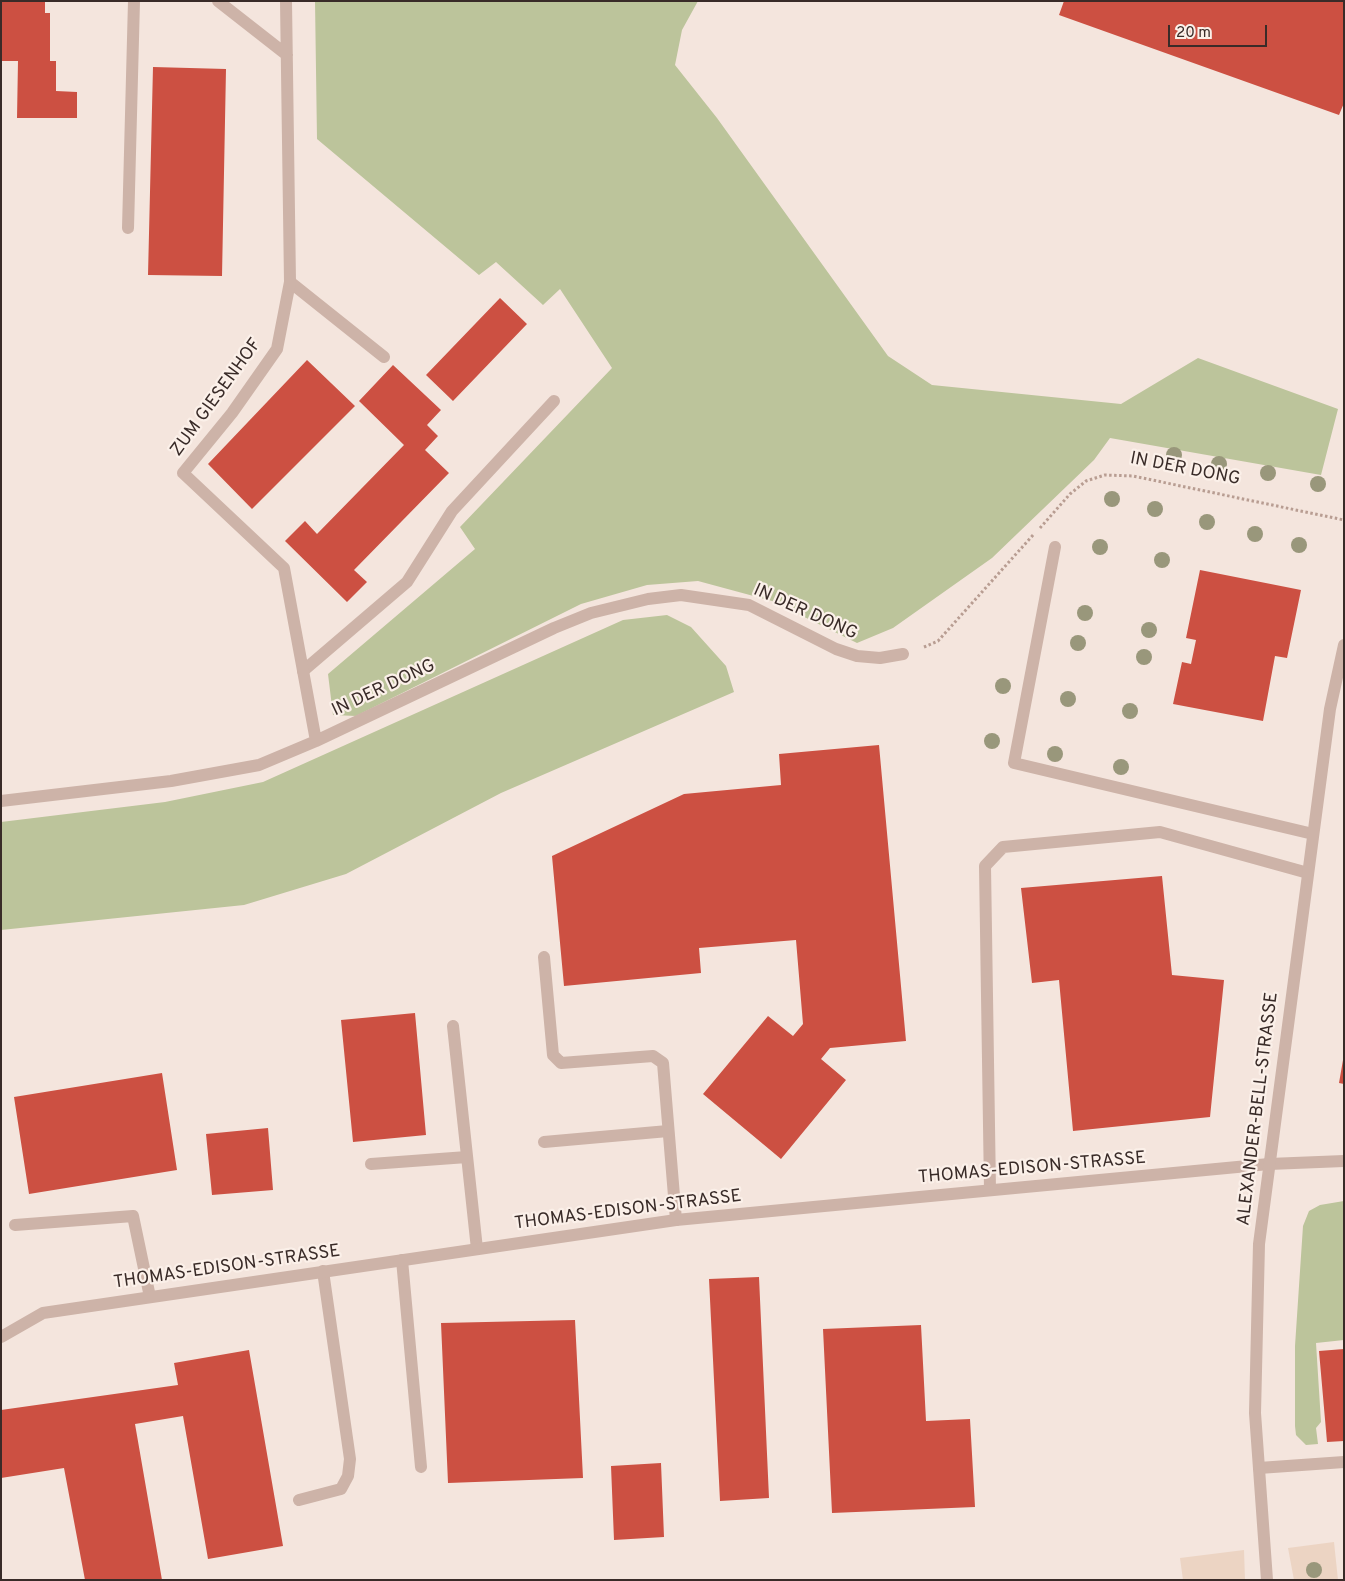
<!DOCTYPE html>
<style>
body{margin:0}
#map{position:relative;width:1345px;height:1581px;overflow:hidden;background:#f4e5dd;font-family:Overpass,sans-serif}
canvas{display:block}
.frame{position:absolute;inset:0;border:2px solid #392b28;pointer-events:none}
.scale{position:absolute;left:1168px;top:25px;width:99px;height:22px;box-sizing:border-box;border:2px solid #392b28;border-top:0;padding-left:6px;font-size:15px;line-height:18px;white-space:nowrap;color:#392b28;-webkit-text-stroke:4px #fbf0e9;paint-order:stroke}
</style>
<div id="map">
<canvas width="1345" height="1581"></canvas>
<div class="frame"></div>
<div class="scale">20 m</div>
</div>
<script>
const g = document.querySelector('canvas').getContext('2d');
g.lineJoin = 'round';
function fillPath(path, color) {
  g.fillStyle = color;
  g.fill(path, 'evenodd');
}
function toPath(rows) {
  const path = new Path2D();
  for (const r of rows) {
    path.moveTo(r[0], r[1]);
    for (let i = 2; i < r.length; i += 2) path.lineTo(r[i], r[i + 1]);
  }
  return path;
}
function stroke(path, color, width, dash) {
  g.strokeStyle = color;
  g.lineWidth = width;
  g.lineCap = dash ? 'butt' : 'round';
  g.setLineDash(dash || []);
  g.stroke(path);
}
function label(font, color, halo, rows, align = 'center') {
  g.font = font + ' Overpass,sans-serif';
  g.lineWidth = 4.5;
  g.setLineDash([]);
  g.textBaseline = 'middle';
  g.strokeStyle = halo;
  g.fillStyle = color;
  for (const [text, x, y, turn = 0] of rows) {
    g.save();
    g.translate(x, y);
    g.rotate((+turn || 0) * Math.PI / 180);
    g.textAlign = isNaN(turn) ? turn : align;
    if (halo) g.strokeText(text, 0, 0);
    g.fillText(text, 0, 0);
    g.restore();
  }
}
const green = toPath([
 [315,1,698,1,682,30,675,65,717,118,888,356,932,385,1121,404,1198,358,1338,409,1321,475,1110,438,1094,460,992,558,893,628,857,643,772,601,698,581,647,585,581,604,356,716,333,715,328,674,475,549,460,527,612,368,560,289,543,305,496,262,479,275,317,139],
 [667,615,691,627,726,666,734,692,501,793,346,874,244,905,1,930,1,822,165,802,263,782,623,620],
 [1344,1201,1344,1340,1316,1343,1321,1422,1316,1428,1318,1444,1306,1445,1296,1435,1295,1426,1295,1346,1303,1226,1309,1211,1320,1205]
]);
const plaza = toPath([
 [1334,1542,1338,1580,1294,1580,1288,1548],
 [1244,1550,1245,1580,1183,1580,1180,1558]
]);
const building = toPath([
 [1,1,45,1,45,13,50,13,50,61,56,61,56,91,77,92,77,118,17,118,18,61,1,61],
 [1064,1,1344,1,1344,103,1339,115,1059,15],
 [153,67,226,69,222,276,148,275],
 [500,298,527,324,453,401,426,375],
 [307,360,355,406,252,509,208,464],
 [393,365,441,410,427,425,438,436,425,450,449,473,354,570,367,582,347,602,285,541,305,521,317,534,404,445,359,401],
 [1200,570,1301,590,1287,658,1275,656,1263,721,1173,704,1182,662,1191,664,1196,640,1186,638],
 [879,745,906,1041,830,1048,821,1059,846,1080,781,1159,703,1094,768,1016,793,1036,803,1024,796,940,699,948,701,973,564,986,552,856,684,794,781,785,779,754],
 [1162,876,1172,975,1224,980,1210,1117,1073,1131,1059,980,1032,983,1021,888],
 [415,1013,426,1135,353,1142,341,1020],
 [1343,1060,1344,1060,1344,1084,1339,1083],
 [162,1073,177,1170,29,1194,14,1097],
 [268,1128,273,1190,212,1195,206,1134],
 [759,1277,769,1498,720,1501,709,1279],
 [575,1320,583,1478,448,1483,441,1323],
 [921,1325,926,1421,970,1419,975,1507,832,1513,823,1329],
 [1344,1349,1344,1441,1327,1442,1319,1351],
 [249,1350,283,1546,208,1559,183,1416,135,1424,162,1580,85,1580,64,1468,1,1478,1,1410,178,1385,174,1363],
 [661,1463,664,1537,614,1540,611,1466]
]);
const path = toPath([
 [1040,528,1070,494,1086,481,1105,475,1133,476,1344,520],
 [924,647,938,641,1034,534]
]);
const service = toPath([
 [128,228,134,1],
 [290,282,384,357],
 [1055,547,1014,763,1313,834],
 [303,671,407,582,452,511,554,401],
 [544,957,553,1055,561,1063,653,1056,663,1063,676,1220],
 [453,1026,477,1249],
 [544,1142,668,1131],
 [371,1164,467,1157],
 [990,1190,985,866,1003,847,1160,832,1308,873],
 [15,1225,133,1216,150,1297],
 [402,1260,421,1467],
 [1259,1468,1344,1462],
 [299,1500,341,1489,348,1476,350,1459,323,1271]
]);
const minor = toPath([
 [218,1,287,55],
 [286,1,290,282,277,349,232,413,183,473,284,568,316,741],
 [1,801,171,781,259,765,316,741,554,628,591,613,648,599,681,595,749,605,836,649,857,656,880,658,903,654],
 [1,1337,43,1313,676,1220,1269,1164,1344,1161]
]);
const tertiary = toPath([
 [1267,1580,1255,1413,1259,1244,1330,709,1344,645]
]);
const trees = [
 [1174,455],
 [1219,464],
 [1268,473],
 [1318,484],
 [1112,499],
 [1155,509],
 [1207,522],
 [1255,534],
 [1299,545],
 [1100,547],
 [1162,560],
 [1085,613],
 [1149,630],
 [1078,643],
 [1144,657],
 [1003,686],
 [1068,699],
 [1130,711],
 [992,741],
 [1055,754],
 [1121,767],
 [1314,1570]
];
const streetNames = [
 ["ZUM GIESENHOF",217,398,-54],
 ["IN DER DONG",1185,470,11],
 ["IN DER DONG",805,613,24],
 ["IN DER DONG",384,689,-25],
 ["ALEXANDER-BELL-STRASSE",1259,1109,-83],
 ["THOMAS-EDISON-STRASSE",1032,1169,-5],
 ["THOMAS-EDISON-STRASSE",628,1211,-7],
 ["THOMAS-EDISON-STRASSE",227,1268,-8]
];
fillPath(green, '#bcc49b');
fillPath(plaza, '#ecd4c3');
fillPath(building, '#cc5042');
stroke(path, '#b89d92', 3, [2.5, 2.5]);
stroke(service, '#cdb3a8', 12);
stroke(minor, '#cdb3a8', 12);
stroke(tertiary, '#cdb3a8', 12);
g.fillStyle = '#99977b';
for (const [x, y] of trees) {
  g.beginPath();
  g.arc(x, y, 8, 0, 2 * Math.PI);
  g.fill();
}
label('18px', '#392b28', '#fbf0e9', streetNames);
</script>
